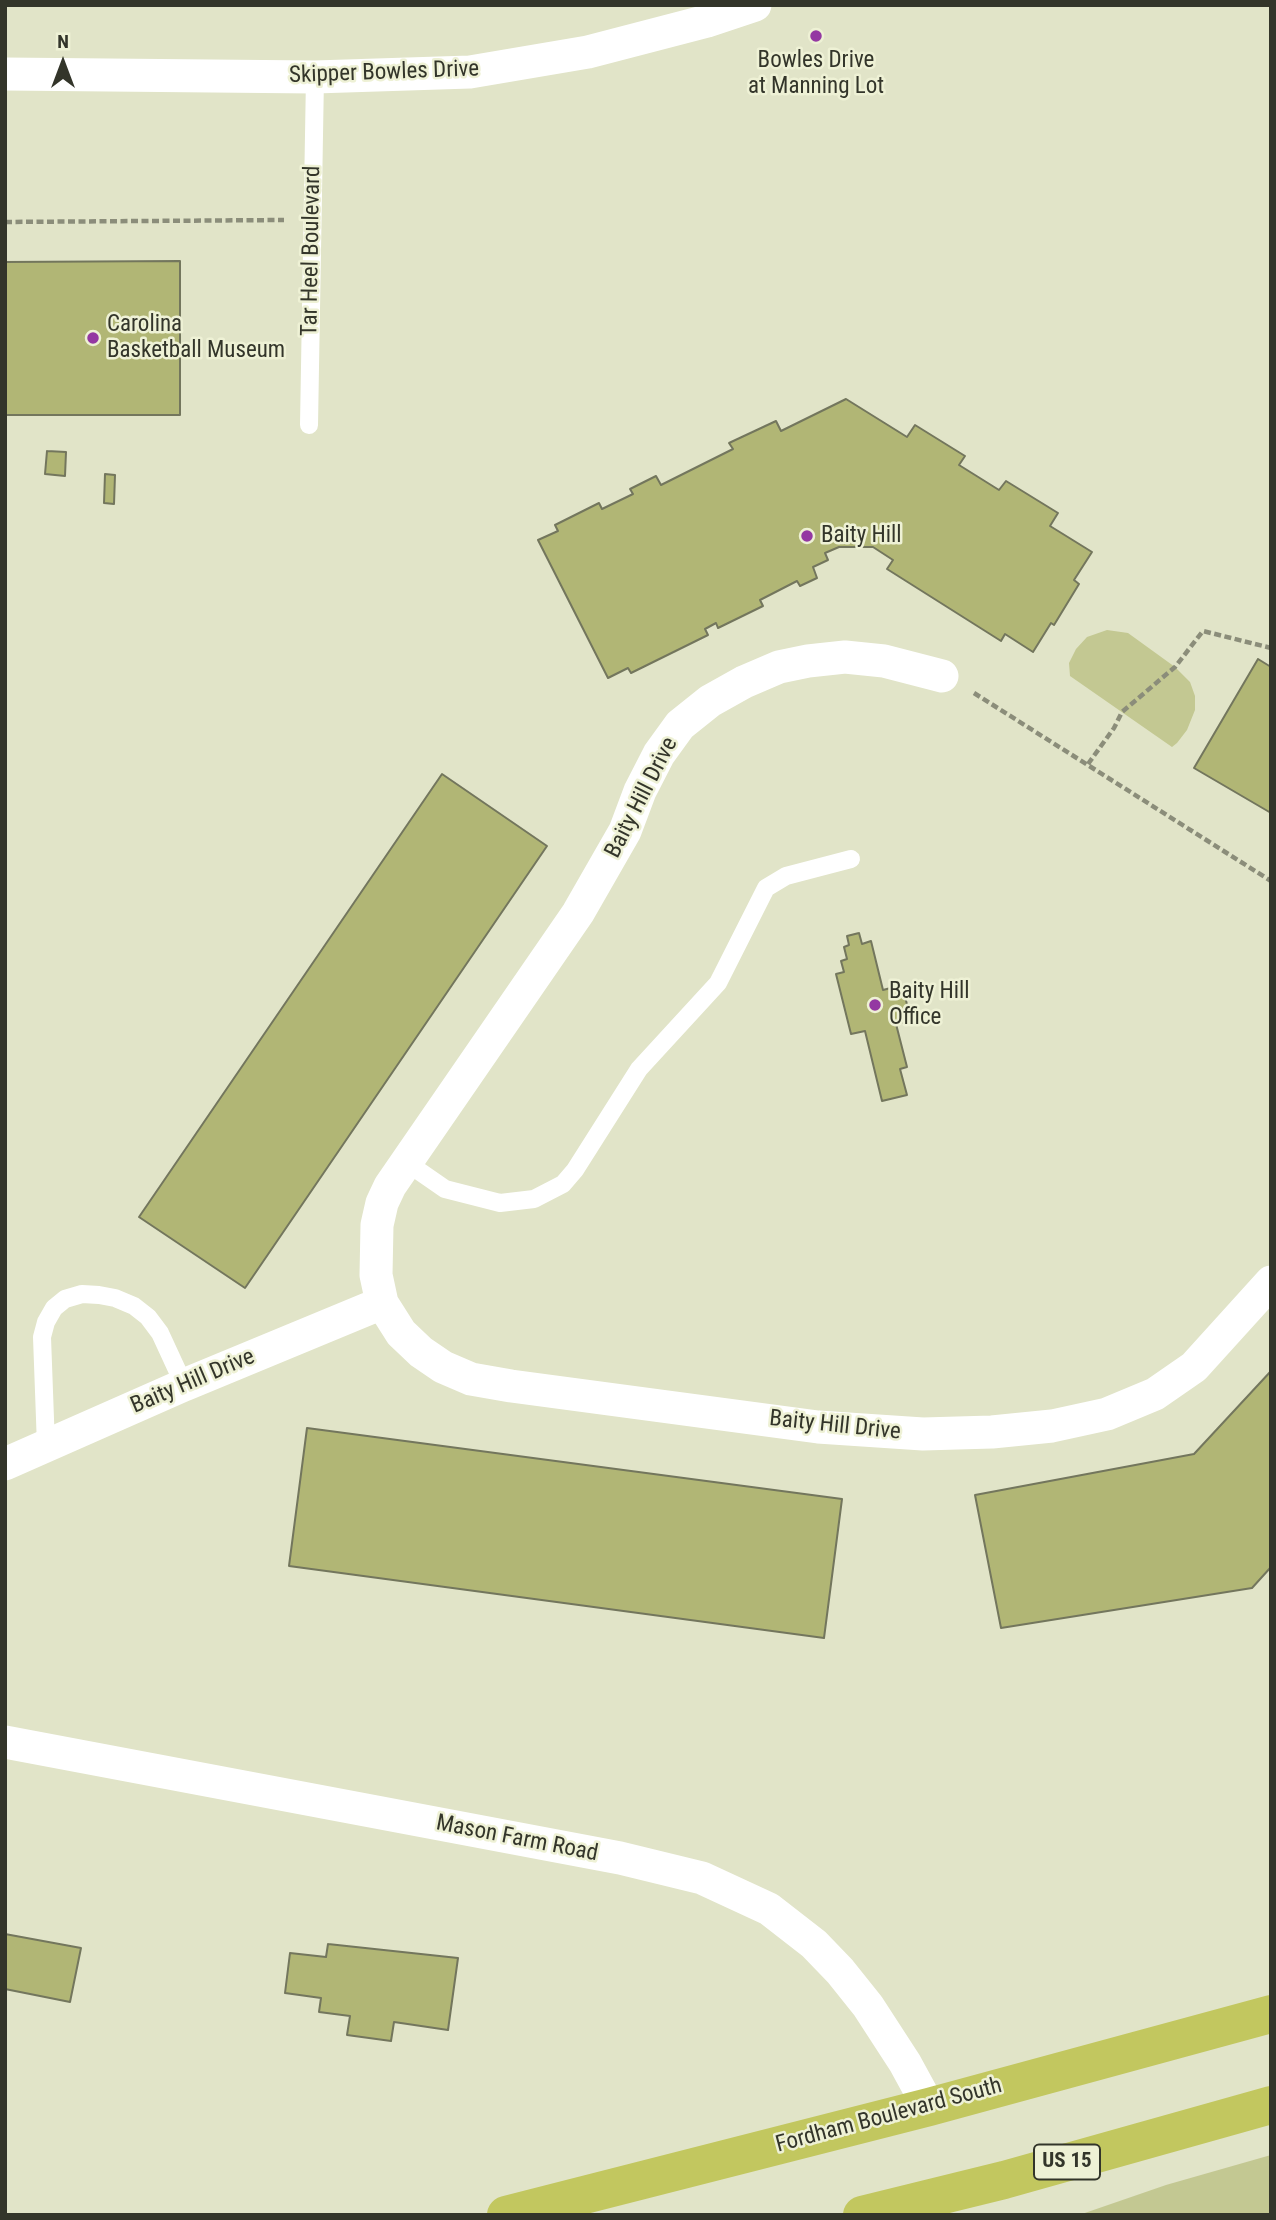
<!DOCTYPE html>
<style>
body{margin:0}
#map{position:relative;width:1276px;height:2220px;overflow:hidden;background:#e1e4c8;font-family:"Roboto Condensed",sans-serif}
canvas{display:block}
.frame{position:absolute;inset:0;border:7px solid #33352a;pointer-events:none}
.north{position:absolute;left:28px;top:28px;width:70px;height:70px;-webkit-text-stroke:5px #eef1d5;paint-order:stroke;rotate:0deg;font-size:19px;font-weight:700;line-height:28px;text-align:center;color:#33352a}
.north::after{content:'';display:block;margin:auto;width:24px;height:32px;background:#33352a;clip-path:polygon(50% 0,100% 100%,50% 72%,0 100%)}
</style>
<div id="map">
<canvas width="1276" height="2220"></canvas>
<div class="frame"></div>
<div class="north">N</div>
</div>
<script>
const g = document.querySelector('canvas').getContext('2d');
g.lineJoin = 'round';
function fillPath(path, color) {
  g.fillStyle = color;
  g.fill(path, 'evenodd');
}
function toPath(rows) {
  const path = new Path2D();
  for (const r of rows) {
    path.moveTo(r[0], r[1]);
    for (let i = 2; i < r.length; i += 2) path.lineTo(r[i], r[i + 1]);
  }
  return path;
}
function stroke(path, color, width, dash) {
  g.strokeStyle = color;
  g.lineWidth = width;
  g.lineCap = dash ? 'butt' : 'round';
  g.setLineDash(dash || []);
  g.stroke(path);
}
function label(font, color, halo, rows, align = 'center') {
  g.font = font + ' "Roboto Condensed",sans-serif';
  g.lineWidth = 5;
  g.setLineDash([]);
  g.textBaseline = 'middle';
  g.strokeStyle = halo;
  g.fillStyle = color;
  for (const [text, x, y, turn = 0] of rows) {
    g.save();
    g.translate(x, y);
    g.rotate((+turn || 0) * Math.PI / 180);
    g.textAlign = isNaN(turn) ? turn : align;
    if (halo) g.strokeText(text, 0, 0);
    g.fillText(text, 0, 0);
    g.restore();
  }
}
const green = toPath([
 [1107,630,1128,633,1175,667,1190,682,1195,696,1195,710,1187,730,1177,743,1172,747,1070,676,1069,663,1076,649,1087,637],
 [1271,2155,1271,2215,1079,2215,1166,2185]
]);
const building = toPath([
 [180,261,180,415,5,415,5,262,180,261],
 [846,399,907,437,915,425,965,456,959,465,999,490,1006,481,1058,513,1050,526,1092,552,1074,580,1079,584,1054,625,1051,623,1033,652,1005,634,1001,641,887,569,893,560,873,547,839,547,825,553,828,560,813,567,817,578,800,586,797,581,760,600,763,606,718,628,716,623,705,629,708,635,631,673,628,668,608,678,538,540,558,531,555,525,599,503,602,509,633,494,630,489,656,476,661,485,733,449,729,443,776,421,781,431,846,399],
 [47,451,66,452,65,476,45,474,47,451],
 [105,474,115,475,114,504,104,503,105,474],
 [1258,659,1271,667,1271,813,1194,768,1258,659],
 [442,774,547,846,245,1288,139,1217,442,774],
 [859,933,862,944,871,941,883,990,902,985,911,1020,896,1024,907,1067,900,1069,907,1095,882,1101,865,1031,851,1034,836,974,844,972,841,961,847,959,844,947,849,945,847,936,859,933],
 [1271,1371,1271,1567,1252,1588,1001,1628,975,1495,1194,1454,1271,1371],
 [307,1428,842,1499,824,1638,289,1566,307,1428],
 [5,1934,81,1948,70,2002,5,1989,5,1934],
 [328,1944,458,1958,448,2030,394,2022,391,2041,347,2035,350,2016,319,2012,321,1998,285,1993,290,1953,326,1957,328,1944]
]);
const path = toPath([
 [5,222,284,220],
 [974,693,1271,881],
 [1088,764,1114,728,1122,712,1175,667,1203,631,1271,648]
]);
const service = toPath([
 [309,425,315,77],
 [406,1162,445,1189,500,1203,534,1199,563,1184,575,1170,639,1069,718,983,766,888,786,876,851,859],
 [46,1446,42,1337,46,1322,54,1308,65,1299,82,1294,99,1295,115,1298,134,1306,148,1317,160,1333,184,1385]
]);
const minor = toPath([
 [5,74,315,77,470,72,588,52,707,21,755,5],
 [942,676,884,661,845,657,808,661,779,667,744,682,710,701,680,725,659,754,640,791,625,831,578,913,390,1186,382,1203,377,1225,376,1275,382,1303,401,1333,421,1352,443,1367,471,1379,511,1386,818,1427,923,1434,992,1432,1052,1426,1107,1414,1155,1394,1194,1367,1271,1282],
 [5,1464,184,1385,382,1303],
 [5,1742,620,1858,702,1878,769,1909,814,1944,840,1971,868,2006,905,2063,929,2107]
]);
const trunk = toPath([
 [506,2215,929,2107,1271,2014],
 [862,2215,1004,2180,1271,2105]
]);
const markers = [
 [816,36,7,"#9438a2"],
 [93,338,7,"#9438a2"],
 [807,536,7,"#9438a2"],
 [875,1005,7,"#9438a2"]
];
const shields = [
 [1067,2162,66]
];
const shieldNames = [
 ["US 15",1067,2162]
];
const poiNames = [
 ["Bowles Drive",816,61,"center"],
 ["at Manning Lot",816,87,"center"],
 ["Carolina",107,325],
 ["Basketball Museum",107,351],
 ["Baity Hill",821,536],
 ["Baity Hill",889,992],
 ["Office",889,1018]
];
const streetNames = [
 ["Skipper Bowles Drive",384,73,-2],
 ["Tar Heel Boulevard",312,251,-89],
 ["Baity Hill Drive",642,798,-63],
 ["Baity Hill Drive",193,1382,-23],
 ["Baity Hill Drive",835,1426,6],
 ["Mason Farm Road",517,1839,11],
 ["Fordham Boulevard South",889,2116,-15]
];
fillPath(green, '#c3c892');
fillPath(building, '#b1b675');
stroke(building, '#73765d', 2);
stroke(path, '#8b8d7a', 4.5, [7, 3.5]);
stroke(service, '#fff', 18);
stroke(minor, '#fff', 33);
stroke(trunk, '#c2c75f', 38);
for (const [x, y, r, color] of markers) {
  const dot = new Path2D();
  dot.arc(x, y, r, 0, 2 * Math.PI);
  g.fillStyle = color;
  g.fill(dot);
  stroke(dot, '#eef1d5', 2.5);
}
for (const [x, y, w] of shields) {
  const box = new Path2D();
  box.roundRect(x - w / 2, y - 17.5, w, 35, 5);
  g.fillStyle = '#eef1d5';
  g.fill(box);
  stroke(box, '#33352a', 2);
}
label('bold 21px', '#33352a', null, shieldNames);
label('23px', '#33352a', '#eef1d5', poiNames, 'left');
label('23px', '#33352a', '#eef1d5', streetNames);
</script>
